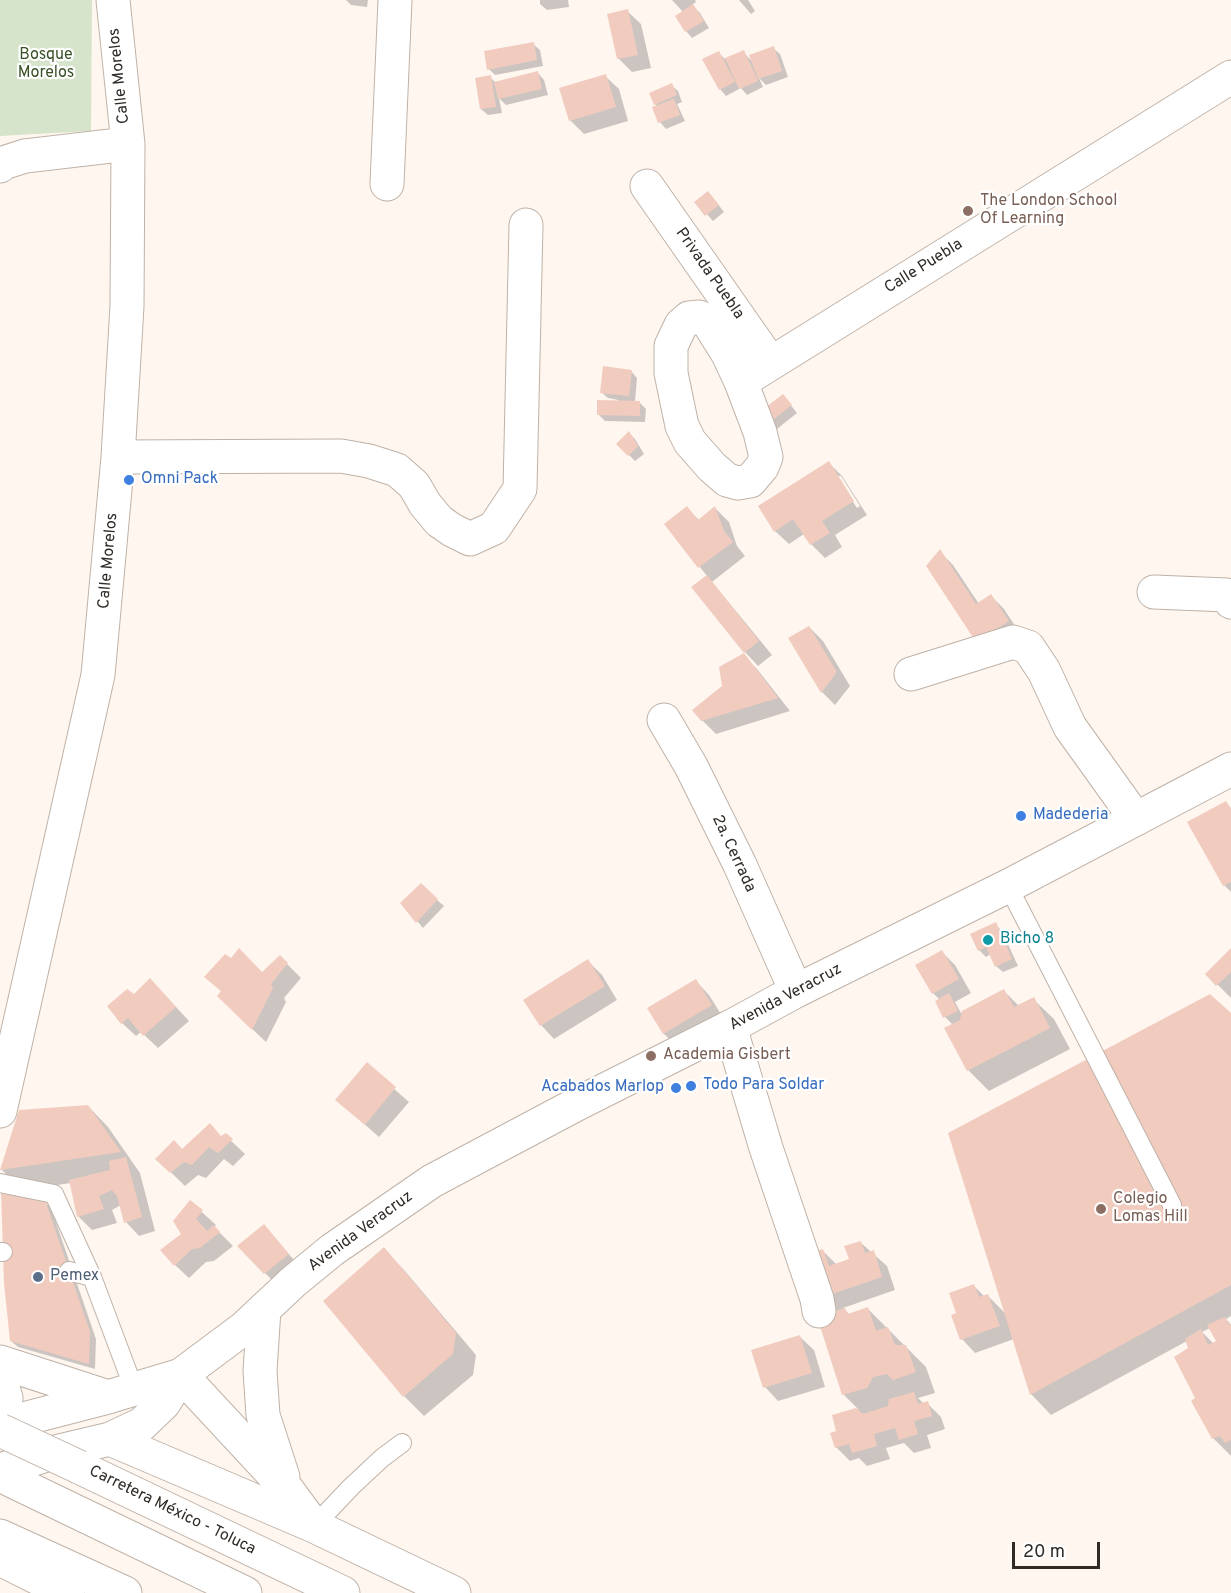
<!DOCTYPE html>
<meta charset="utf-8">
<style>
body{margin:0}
#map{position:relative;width:1231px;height:1593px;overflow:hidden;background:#fff6f0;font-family:Overpass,sans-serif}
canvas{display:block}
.scale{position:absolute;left:1012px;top:1542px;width:88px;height:27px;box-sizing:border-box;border:3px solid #2f2a26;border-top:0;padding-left:8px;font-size:18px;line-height:21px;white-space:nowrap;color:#2f2a26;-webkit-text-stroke:4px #fff;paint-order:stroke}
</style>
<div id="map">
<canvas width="1231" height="1593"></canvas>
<div class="scale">20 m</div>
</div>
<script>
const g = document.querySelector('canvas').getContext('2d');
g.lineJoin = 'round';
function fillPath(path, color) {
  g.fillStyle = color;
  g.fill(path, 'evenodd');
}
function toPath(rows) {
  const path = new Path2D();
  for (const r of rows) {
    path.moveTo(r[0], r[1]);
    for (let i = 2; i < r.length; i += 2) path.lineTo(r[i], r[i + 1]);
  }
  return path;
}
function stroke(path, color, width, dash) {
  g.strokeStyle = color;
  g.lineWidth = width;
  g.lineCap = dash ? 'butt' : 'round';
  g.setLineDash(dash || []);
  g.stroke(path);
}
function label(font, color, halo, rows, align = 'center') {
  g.font = font + ' Overpass,sans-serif';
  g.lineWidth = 4.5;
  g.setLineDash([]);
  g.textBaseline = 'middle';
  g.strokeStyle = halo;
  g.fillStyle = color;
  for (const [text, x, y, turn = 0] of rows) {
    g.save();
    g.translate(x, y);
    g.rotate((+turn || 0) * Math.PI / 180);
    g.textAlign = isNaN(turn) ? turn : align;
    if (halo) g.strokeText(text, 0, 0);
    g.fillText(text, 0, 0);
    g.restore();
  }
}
const green = toPath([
 [0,0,92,0,91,131,0,136]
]);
const shadow = toPath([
 [346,0,368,0,367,7,351,5],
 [540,0,568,0,569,7,547,10,540,4],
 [672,0,695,0,696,2,692,5,700,13,709,28,692,38,686,31,683,12],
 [739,0,748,0,755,11,751,14],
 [627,11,641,24,651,68,632,72,619,59],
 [533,44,540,50,543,66,495,75,489,69],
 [773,48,780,54,788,77,766,85,759,78,763,87,747,95,741,88,726,96,720,89,719,53,725,59,743,52,753,62],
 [538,73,544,80,548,95,506,105,499,98,502,113,488,115,481,109,490,77,496,83],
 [605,76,619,89,628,121,584,134,570,120],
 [671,85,678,91,682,102,677,104,685,121,666,129,660,122,658,107,655,104],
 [714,199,724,212,713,221,696,202],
 [631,371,637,378,635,402,639,402,646,409,645,422,605,421,599,415,618,402,618,400,608,398,601,392],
 [789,403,797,413,777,429,765,420],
 [629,433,635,439,644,454,635,461,618,444],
 [829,463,842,476,867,515,835,535,842,547,825,558,811,544,804,534,789,544,775,531],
 [837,476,841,476,860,506,857,508],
 [687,508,699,520,715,508,729,522,737,546,745,556,712,582,772,655,758,666,745,652,707,576,666,524],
 [940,552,953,565,979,604,991,596,1004,609,1021,635,990,655],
 [809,627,823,641,850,686,835,705,822,692,791,639],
 [743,655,757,669,790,711,716,734,702,720],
 [1226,803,1231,808,1231,892,1224,885],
 [437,900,444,906,423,928,402,903],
 [995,924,1002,931,1018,966,1003,972,996,966,991,954,986,957,979,950],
 [1231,950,1231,998,1207,974],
 [942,952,955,965,971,993,955,1002,961,1013,1004,991,1019,1006,1033,999,1054,1019,1070,1049,989,1091,968,1070,953,1025,945,1017,940,1000,933,993],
 [280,957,301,978,284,998,286,1002,266,1042,232,1010,222,992,206,977,263,974],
 [588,961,602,975,617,1000,554,1039,541,1025],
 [696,981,709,995,724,1019,678,1047,664,1034,649,1009],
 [164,994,189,1021,158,1048,141,1032,136,1036,122,1023,134,996],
 [1231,1016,1231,1316,1226,1319,1231,1325,1231,1456,1214,1439,1193,1401,1197,1398,1187,1341,1051,1415,1031,1394,1014,1339,975,1353,962,1339,958,1314,974,1286,985,1297,988,1296,1005,1313],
 [1210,1328,1218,1342,1214,1344,1202,1332],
 [367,1065,409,1102,379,1137,337,1100],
 [88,1106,108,1127,140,1173,155,1231,139,1236,126,1222,121,1205,112,1210,117,1223,92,1230,78,1216,71,1183,22,1190,2,1170,20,1112],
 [225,1135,245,1154,233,1166,224,1159,206,1178,198,1175,185,1186,157,1159],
 [44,1201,51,1208,96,1339,95,1369,18,1347,11,1341],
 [191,1202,216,1225,214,1227,233,1246,214,1261,206,1262,189,1278,175,1265],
 [264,1226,302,1269,279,1287,239,1247],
 [860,1242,887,1266,895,1290,843,1308,850,1315,868,1309,926,1367,935,1393,918,1398,924,1404,927,1403,941,1417,945,1429,927,1435,931,1448,914,1453,904,1443,886,1448,890,1459,867,1466,859,1458,850,1461,836,1447,838,1432,834,1416,858,1409,844,1395,823,1251,837,1265,851,1260],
 [384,1249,404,1270,476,1355,473,1375,424,1416,404,1396],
 [800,1337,814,1350,825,1387,778,1401,765,1387]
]);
const building = toPath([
 [693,4,704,21,685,32,675,16],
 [628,9,638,55,617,59,607,14],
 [534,42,537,60,487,70,484,51],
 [774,46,782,71,758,79,749,55],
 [744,50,758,81,739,89,725,58],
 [719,51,735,82,719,90,702,59],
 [538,71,542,89,498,99,494,82],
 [606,74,616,107,569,121,559,88],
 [491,75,496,107,480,109,475,78],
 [672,83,677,95,654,105,649,93],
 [674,99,680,115,658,123,652,107],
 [708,191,719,205,705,216,694,202],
 [603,366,632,370,629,396,600,393],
 [783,394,792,405,769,423,757,414],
 [597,400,640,401,640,416,597,415],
 [629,431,638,446,628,456,616,444],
 [829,461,854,501,822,521,830,533,810,545,793,519,774,532,758,506],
 [687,506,698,520,715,506,724,531,733,542,698,568,664,524],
 [940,549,976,604,991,594,1009,621,976,642,926,566],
 [707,575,759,641,744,653,691,587],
 [809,626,837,672,821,693,788,638],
 [744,653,778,698,701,721,692,710,722,686,719,667],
 [1226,801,1231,809,1231,882,1223,886,1187,822],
 [421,883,438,899,416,923,400,903],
 [996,922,1012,959,995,967,986,947,978,951,970,934],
 [239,948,262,972,280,955,288,963,271,984,273,988,252,1030,217,996,221,991,204,977,225,954,231,958],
 [1231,948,1231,972,1216,986,1205,974],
 [942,950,959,979,932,994,915,965],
 [588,959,605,986,540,1026,523,1000],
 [150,978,176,1007,143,1036,128,1018,121,1024,107,1006,127,989,134,994],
 [696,979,712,1005,663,1034,647,1008],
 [1004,989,1014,1007,1034,997,1050,1028,967,1071,944,1028,960,1020,962,1011],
 [949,993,958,1011,943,1018,935,1001],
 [1210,994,1231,1013,1231,1285,1030,1395,948,1133],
 [367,1062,396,1087,365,1125,335,1100],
 [88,1105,121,1152,0,1170,19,1110],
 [210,1123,221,1136,226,1133,233,1139,218,1153,209,1147,192,1165,184,1162,170,1173,155,1159,174,1140,182,1149],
 [126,1157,142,1217,124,1223,117,1196,112,1190,99,1196,104,1209,77,1217,69,1180,110,1170,109,1161],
 [1,1190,45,1200,90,1332,89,1364,10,1341,4,1283],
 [190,1200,203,1210,196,1219,207,1231,214,1225,220,1232,200,1248,192,1249,174,1266,160,1250,181,1234,173,1221],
 [264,1224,289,1254,264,1274,237,1246],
 [861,1241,865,1253,874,1250,882,1277,817,1299,806,1255,823,1249,829,1266,849,1259,844,1246],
 [384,1247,456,1333,453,1354,403,1397,323,1301],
 [974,1284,979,1297,988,1294,1000,1326,960,1340,951,1315,956,1313,949,1293],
 [868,1307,876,1331,888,1327,895,1345,906,1345,916,1372,893,1380,887,1374,873,1377,867,1388,842,1395,817,1317,845,1308,848,1314],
 [1225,1317,1229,1325,1231,1324,1231,1440,1225,1443,1220,1436,1212,1439,1191,1401,1195,1398,1174,1357,1188,1348,1185,1339,1201,1329,1208,1345,1216,1341,1207,1325],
 [800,1335,812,1373,763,1388,751,1350],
 [914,1392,918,1404,928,1401,932,1416,914,1421,918,1434,899,1440,895,1428,874,1434,877,1446,852,1453,849,1444,835,1448,830,1433,836,1431,832,1415,856,1408,863,1414,888,1406,889,1399]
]);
const lane = toPath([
 [1008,886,1172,1205],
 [0,1183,54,1194,92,1277,134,1389],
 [0,1252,3,1252],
 [69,1271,92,1277],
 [314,1526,351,1487,382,1458,402,1443]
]);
const street = toPath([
 [0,166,3,163,25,156,128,144],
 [387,184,395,0],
 [647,186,770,362],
 [741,382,728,354,708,322,699,317,689,318,681,325,671,346,671,373,682,426,690,442,712,467,727,480,738,483,750,481,762,467,766,457,760,432,741,382,1231,77],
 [118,457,341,456,369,461,397,470,414,485,425,504,439,521,452,530,470,539,494,528,520,489,526,225],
 [1154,592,1227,595,1231,602],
 [911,674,1013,642,1028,647,1044,671,1070,727,1136,819],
 [664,720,691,766,740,865,796,991],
 [730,1027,766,1148,817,1299,819,1311],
 [0,1111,98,675,118,457,127,306,128,144,113,0],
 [0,1559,68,1593]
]);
const secondary = toPath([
 [264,1309,260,1371,263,1415,283,1477],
 [0,1362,108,1397],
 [0,1377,6,1398,0,1414],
 [0,1425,108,1397,181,1375,244,1328,293,1282,332,1250,432,1181,577,1104,730,1027,796,991,1008,886,1231,769],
 [110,1439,314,1526,454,1593],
 [0,1470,55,1452,110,1439,142,1424,164,1403,181,1375,286,1488,314,1526],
 [0,1536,125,1593]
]);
const primary = toPath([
 [79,1467,343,1593],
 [0,1475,245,1593]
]);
const primaryBridge = toPath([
 [0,1430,79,1467]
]);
const markers = [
 [968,211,6,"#8d6e63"],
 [129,480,6,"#3f7fe0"],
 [1021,816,6,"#3f7fe0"],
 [988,940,6,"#0f9aa8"],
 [651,1056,6,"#8d6e63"],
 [691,1086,6,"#3f7fe0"],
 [676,1088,6,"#3f7fe0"],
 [1101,1209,6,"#8d6e63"],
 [38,1277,6,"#5c6f8a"]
];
const parkNames = [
 ["Bosque",46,56],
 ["Morelos",46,74]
];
const streetNames = [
 ["Calle Morelos",120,76,-96],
 ["Calle Puebla",924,267,-32],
 ["Privada Puebla",709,274,55],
 ["Calle Morelos",109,561,-85],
 ["2a. Cerrada",733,854,65],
 ["Avenida Veracruz",786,998,-28],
 ["Avenida Veracruz",361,1232,-36],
 ["Carretera México - Toluca",172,1511,26]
];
const educationNames = [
 ["The London School",980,202],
 ["Of Learning",980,220],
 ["Academia Gisbert",663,1056],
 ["Colegio",1113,1200],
 ["Lomas Hill",1113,1218]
];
const shopNames = [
 ["Omni Pack",141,480],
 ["Madederia",1033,816],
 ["Todo Para Soldar",703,1086],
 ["Acabados Marlop",664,1088,"right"]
];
const cultureNames = [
 ["Bicho 8",1000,940]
];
const serviceNames = [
 ["Pemex",50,1277]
];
fillPath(green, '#d5e4cb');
fillPath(shadow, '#0003');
fillPath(building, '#f2cbbf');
stroke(lane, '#bfb2a7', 20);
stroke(street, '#bfb2a7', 35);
stroke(secondary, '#bfb2a7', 35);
stroke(primary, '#bfb2a7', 35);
stroke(lane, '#fff', 18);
stroke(street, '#fff', 33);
stroke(secondary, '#fff', 33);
stroke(primary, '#fff', 33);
stroke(primaryBridge, '#bfb2a7', 35, []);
stroke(primaryBridge, '#fff', 33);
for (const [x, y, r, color] of markers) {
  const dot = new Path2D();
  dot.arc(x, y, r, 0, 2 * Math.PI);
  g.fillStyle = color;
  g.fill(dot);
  stroke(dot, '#fff', 2);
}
label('16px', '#375124', '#fff', parkNames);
label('16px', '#2f2a26', '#fff', streetNames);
label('16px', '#785e54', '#fff', educationNames, 'left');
label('16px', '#366cbe', '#fff', shopNames, 'left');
label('16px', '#0d838f', '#fff', cultureNames, 'left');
label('16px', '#4e5e75', '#fff', serviceNames, 'left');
</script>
